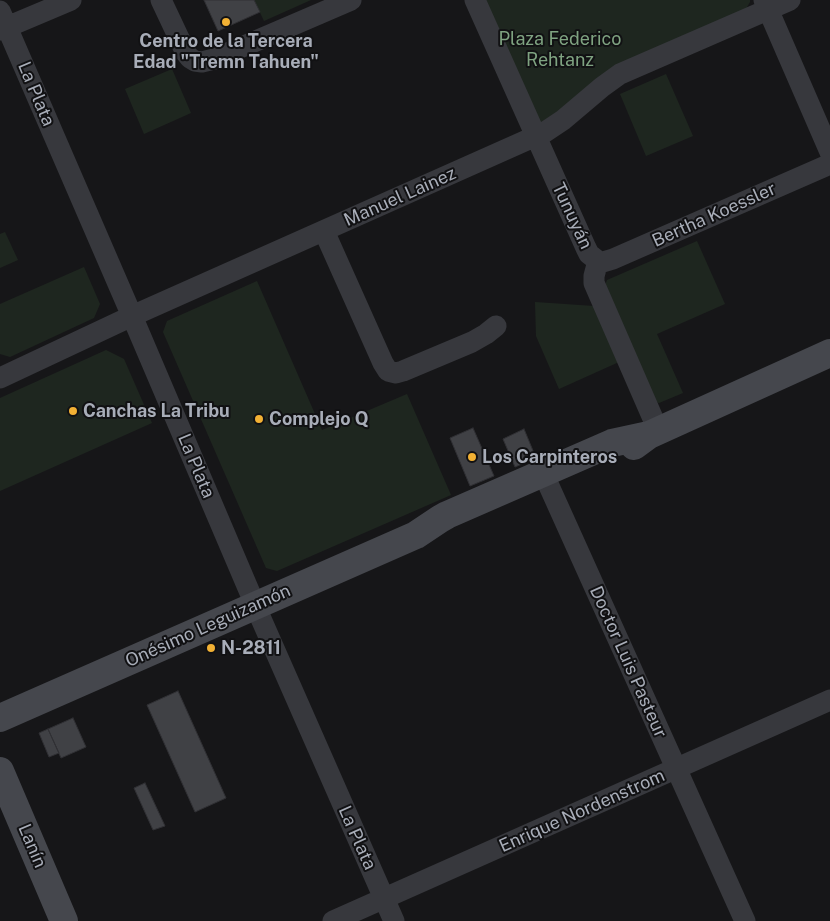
<!DOCTYPE html>
<meta charset="utf-8">
<style>
body{margin:0}
canvas{display:block;background:#161618}
</style>
<canvas width="830" height="921"></canvas>
<script>
const g = document.querySelector('canvas').getContext('2d');
g.lineJoin = 'round';
function fillPath(path, color) {
  g.fillStyle = color;
  g.fill(path, 'evenodd');
}
function toPath(rows) {
  const path = new Path2D();
  for (const r of rows) {
    path.moveTo(r[0], r[1]);
    for (let i = 2; i < r.length; i += 2) path.lineTo(r[i], r[i + 1]);
  }
  return path;
}
function stroke(path, color, width, dash) {
  g.strokeStyle = color;
  g.lineWidth = width;
  g.lineCap = dash ? 'butt' : 'round';
  g.setLineDash(dash || []);
  g.stroke(path);
}
function label(font, color, halo, rows, align = 'center') {
  g.font = font + ' "Public Sans",sans-serif';
  g.lineWidth = 4;
  g.setLineDash([]);
  g.textBaseline = 'middle';
  g.strokeStyle = halo;
  g.fillStyle = color;
  for (const [text, x, y, turn = 0] of rows) {
    g.save();
    g.translate(x, y);
    g.rotate((+turn || 0) * Math.PI / 180);
    g.textAlign = isNaN(turn) ? turn : align;
    if (halo) g.strokeText(text, 0, 0);
    g.fillText(text, 0, 0);
    g.restore();
  }
}
const green = toPath([
 [254,0,311,0,264,21],
 [484,0,750,0,750,2,746,9,548,122,539,122],
 [172,69,191,113,144,134,125,89],
 [666,74,693,136,646,156,620,94],
 [5,232,18,260,0,268,0,234],
 [697,241,725,304,657,334,683,393,659,403,650,400,603,291,607,280],
 [84,267,100,304,94,318,10,357,0,354,0,304],
 [257,281,322,430,407,394,451,495,277,571,266,568,163,332,167,321],
 [535,302,594,306,619,362,559,389,536,336],
 [106,350,124,359,152,423,0,491,0,398]
]);
const building = toPath([
 [204,0,254,0,260,12,218,31,204,0],
 [473,428,494,476,470,486,450,438,473,428],
 [524,429,536,458,515,467,503,439,524,429],
 [178,691,226,798,195,812,147,705,178,691],
 [73,718,86,747,61,758,48,729,73,718],
 [48,729,59,753,49,757,39,733,48,729],
 [145,783,165,826,153,830,134,788,145,783]
]);
const street = toPath([
 [161,0,186,53,190,58,195,61,202,62,214,59,351,0],
 [475,0,586,248,589,254,598,261,603,262,613,259,830,164],
 [764,0,830,152],
 [0,11,132,316,262,621,394,921],
 [0,30,71,0],
 [324,231,383,363,388,371,396,373,403,371,472,342,486,334,496,326],
 [598,261,594,276,594,283,658,430],
 [0,378,132,316,545,132,563,120,602,87,620,74,790,0],
 [549,486,745,921],
 [333,921,830,700]
]);
const secondary = toPath([
 [634,446,649,435,830,353],
 [0,718,416,535,440,519,447,515,612,443,649,435],
 [0,771,64,921]
]);
const markers = [
 [226,22,5,"#f2b134"],
 [73,411,5,"#f2b134"],
 [259,419,5,"#f2b134"],
 [472,457,5,"#f2b134"],
 [211,648,5,"#f2b134"]
];
const parkNames = [
 ["Plaza Federico",560,39],
 ["Rehtanz",560,60]
];
const poiNames = [
 ["Centro de la Tercera",226,41,"center"],
 ["Edad \"Tremn Tahuen\"",226,62,"center"],
 ["Canchas La Tribu",83,411],
 ["Complejo Q",269,419],
 ["Los Carpinteros",482,457],
 ["N-2811",221,648]
];
const streetNames = [
 ["La Plata",36,94,67],
 ["Manuel Lainez",400,197,-24],
 ["Bertha Koessler",714,215,-24],
 ["Tunuyán",572,216,65],
 ["La Plata",196,466,67],
 ["Onésimo Leguizamón",208,626,-24],
 ["Doctor Luis Pasteur",628,662,66],
 ["Enrique Nordenstrom",582,811,-24],
 ["La Plata",357,838,66],
 ["Lanín",32,846,67]
];
fillPath(green, '#1e261f');
fillPath(building, '#404145');
stroke(building, '#303034', 1);
stroke(street, '#37383d', 21);
stroke(secondary, '#45474d', 28);
for (const [x, y, r, color] of markers) {
  const dot = new Path2D();
  dot.arc(x, y, r, 0, 2 * Math.PI);
  g.fillStyle = color;
  g.fill(dot);
  stroke(dot, '#111113', 2);
}
label('18px', '#7fa381', '#111113', parkNames);
label('bold 18px', '#a8adb8', '#111113', poiNames, 'left');
label('18px', '#a8adb8', '#111113', streetNames);
</script>
